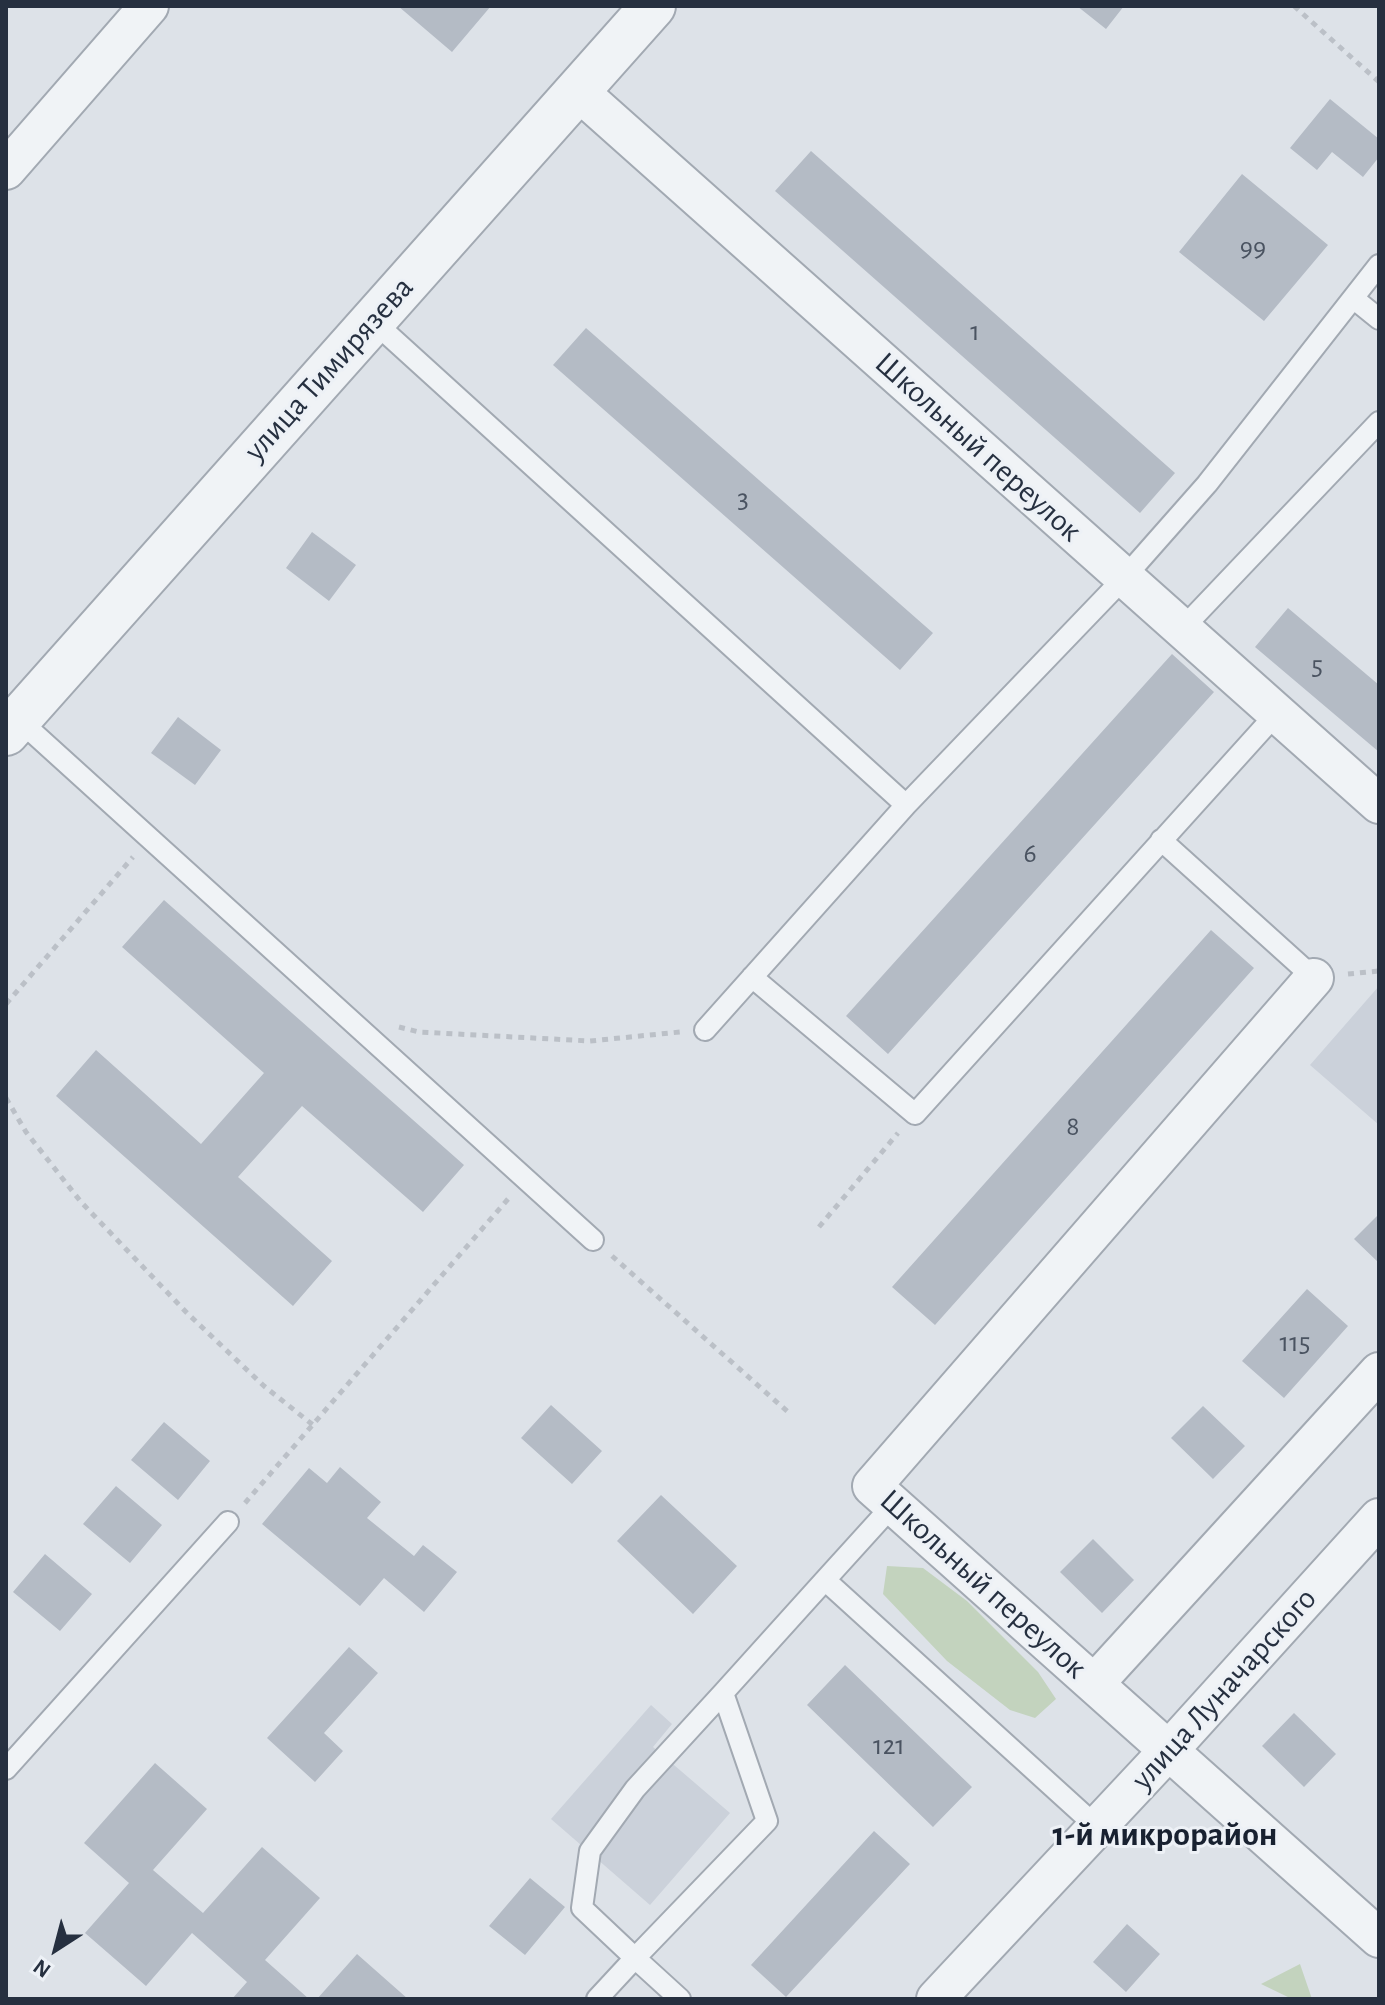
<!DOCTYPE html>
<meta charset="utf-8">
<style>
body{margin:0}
#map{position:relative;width:1385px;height:2005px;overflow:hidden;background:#dde2e8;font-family:"Alegreya Sans",sans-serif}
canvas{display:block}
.frame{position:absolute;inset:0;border:8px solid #263040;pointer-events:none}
.north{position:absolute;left:16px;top:1909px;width:80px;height:80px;-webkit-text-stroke:6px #edf1f6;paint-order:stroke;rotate:216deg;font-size:22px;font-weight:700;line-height:32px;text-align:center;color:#263040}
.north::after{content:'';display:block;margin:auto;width:28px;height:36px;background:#263040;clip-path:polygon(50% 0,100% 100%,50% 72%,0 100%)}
</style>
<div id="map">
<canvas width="1385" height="2005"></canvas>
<div class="frame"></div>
<div class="north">N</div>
</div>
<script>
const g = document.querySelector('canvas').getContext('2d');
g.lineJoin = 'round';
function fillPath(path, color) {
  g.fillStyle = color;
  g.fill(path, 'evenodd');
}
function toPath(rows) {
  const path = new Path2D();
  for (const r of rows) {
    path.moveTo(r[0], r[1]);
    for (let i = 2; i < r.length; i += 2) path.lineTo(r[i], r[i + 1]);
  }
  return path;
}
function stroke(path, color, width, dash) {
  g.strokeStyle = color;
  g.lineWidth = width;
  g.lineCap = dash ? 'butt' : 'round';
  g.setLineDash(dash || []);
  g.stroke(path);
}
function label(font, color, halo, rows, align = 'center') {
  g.font = font + ' "Alegreya Sans",sans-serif';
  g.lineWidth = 6;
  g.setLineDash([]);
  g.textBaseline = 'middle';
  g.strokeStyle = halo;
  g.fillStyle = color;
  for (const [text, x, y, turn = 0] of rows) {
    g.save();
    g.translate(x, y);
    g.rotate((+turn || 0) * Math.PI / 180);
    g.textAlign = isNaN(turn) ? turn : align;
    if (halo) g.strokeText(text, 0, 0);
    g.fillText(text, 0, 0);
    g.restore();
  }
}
const built = toPath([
 [1379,986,1379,1125,1310,1065],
 [651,1705,672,1724,653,1747,730,1813,650,1905,551,1819]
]);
const green = toPath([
 [887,1566,923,1568,967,1601,1038,1672,1056,1699,1035,1718,1010,1710,947,1661,883,1594],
 [1300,1964,1312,1999,1292,1999,1261,1984]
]);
const building = toPath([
 [398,6,491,6,452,52],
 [1077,6,1124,6,1106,29],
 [1330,99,1379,139,1379,157,1363,177,1332,152,1317,170,1290,148],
 [811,151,1175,473,1140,513,775,191],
 [1242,174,1328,245,1264,321,1179,252],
 [586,328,933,633,900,670,553,365],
 [312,532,356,565,329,601,286,568],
 [1288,608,1379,685,1379,752,1255,647],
 [1172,654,1214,692,888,1054,846,1016],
 [178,717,221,750,195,785,151,753],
 [164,900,464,1165,423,1212,302,1106,238,1177,332,1261,293,1306,56,1096,96,1050,201,1144,264,1073,122,947],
 [1211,930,1254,968,935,1325,892,1287],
 [1379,1214,1379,1263,1354,1239],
 [1307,1289,1348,1326,1284,1398,1242,1361],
 [551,1405,602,1451,572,1484,521,1438],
 [1203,1406,1245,1446,1213,1479,1171,1438],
 [164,1422,210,1461,178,1500,131,1460],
 [340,1467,381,1502,367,1518,414,1556,423,1545,457,1572,424,1612,384,1578,360,1606,262,1524,309,1468,327,1483],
 [116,1486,162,1525,130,1563,83,1524],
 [661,1495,737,1566,693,1614,617,1541],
 [1093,1539,1134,1580,1102,1613,1060,1572],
 [45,1554,92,1594,60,1631,13,1592],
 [349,1647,378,1673,324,1733,343,1751,315,1782,267,1738],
 [845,1665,972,1787,933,1827,807,1705],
 [1294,1713,1336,1754,1304,1787,1262,1746],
 [155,1763,207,1809,153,1870,203,1913,262,1847,320,1898,265,1960,309,1999,232,1999,247,1982,192,1933,146,1986,85,1933,129,1883,84,1843],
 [874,1831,910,1864,786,1997,751,1965],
 [530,1878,565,1907,525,1955,489,1926],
 [1127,1924,1160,1954,1126,1992,1093,1962],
 [357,1954,408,1999,317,1999]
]);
const path = toPath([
 [1294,6,1379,82],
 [1348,974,1379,971],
 [6,1004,133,857],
 [399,1027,419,1032,590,1041,680,1032],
 [6,1098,26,1132,81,1202,187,1313,264,1386,313,1425],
 [819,1227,898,1133],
 [612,1256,788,1412],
 [245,1503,508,1199]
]);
const service = toPath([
 [1353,298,1379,319],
 [372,320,906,805],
 [1182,629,1379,422],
 [18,719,593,1240],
 [1161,840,1314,978],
 [752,977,915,1114,1277,713],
 [705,1030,906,805,1124,578,1207,484,1379,265],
 [825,1580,1097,1827],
 [723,1693,767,1821,635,1958,582,1908,590,1851,635,1789,723,1693,825,1580,893,1505],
 [6,1769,228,1522],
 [597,1999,635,1958,680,1999]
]);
const minor = toPath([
 [577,90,1379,804],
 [6,170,149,6],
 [1314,978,872,1486,1379,1938],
 [1094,1684,1379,1372],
 [936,1999,1169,1750,1379,1518]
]);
const tertiary = toPath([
 [6,733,653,6]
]);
const numberNames = [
 ["99",1253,248],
 ["1",975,332],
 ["3",743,499],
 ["5",1317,666],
 ["6",1030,854],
 ["8",1073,1127],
 ["115",1295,1343],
 ["121",889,1746]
];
const streetNames = [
 ["улица Тимирязева",329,369,-48],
 ["Школьный переулок",978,447,42],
 ["Школьный переулок",983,1584,42],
 ["улица Луначарского",1224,1689,-48]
];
const neighbourhoodNames = [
 ["1-й микрорайон",1165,1835]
];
fillPath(built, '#cbd1da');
fillPath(green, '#c3d3be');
fillPath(building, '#b4bbc5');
stroke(service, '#a2a9b2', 24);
stroke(minor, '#a2a9b2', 42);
stroke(tertiary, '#a2a9b2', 48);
stroke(path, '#bbc0c7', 5, [6, 6]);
stroke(service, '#f0f3f6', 20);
stroke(minor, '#f0f3f6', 38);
stroke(tertiary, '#f0f3f6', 44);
label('28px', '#4a5361', null, numberNames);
label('32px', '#263040', '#edf1f6', streetNames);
label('bold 34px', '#182130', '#edf1f6', neighbourhoodNames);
</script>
